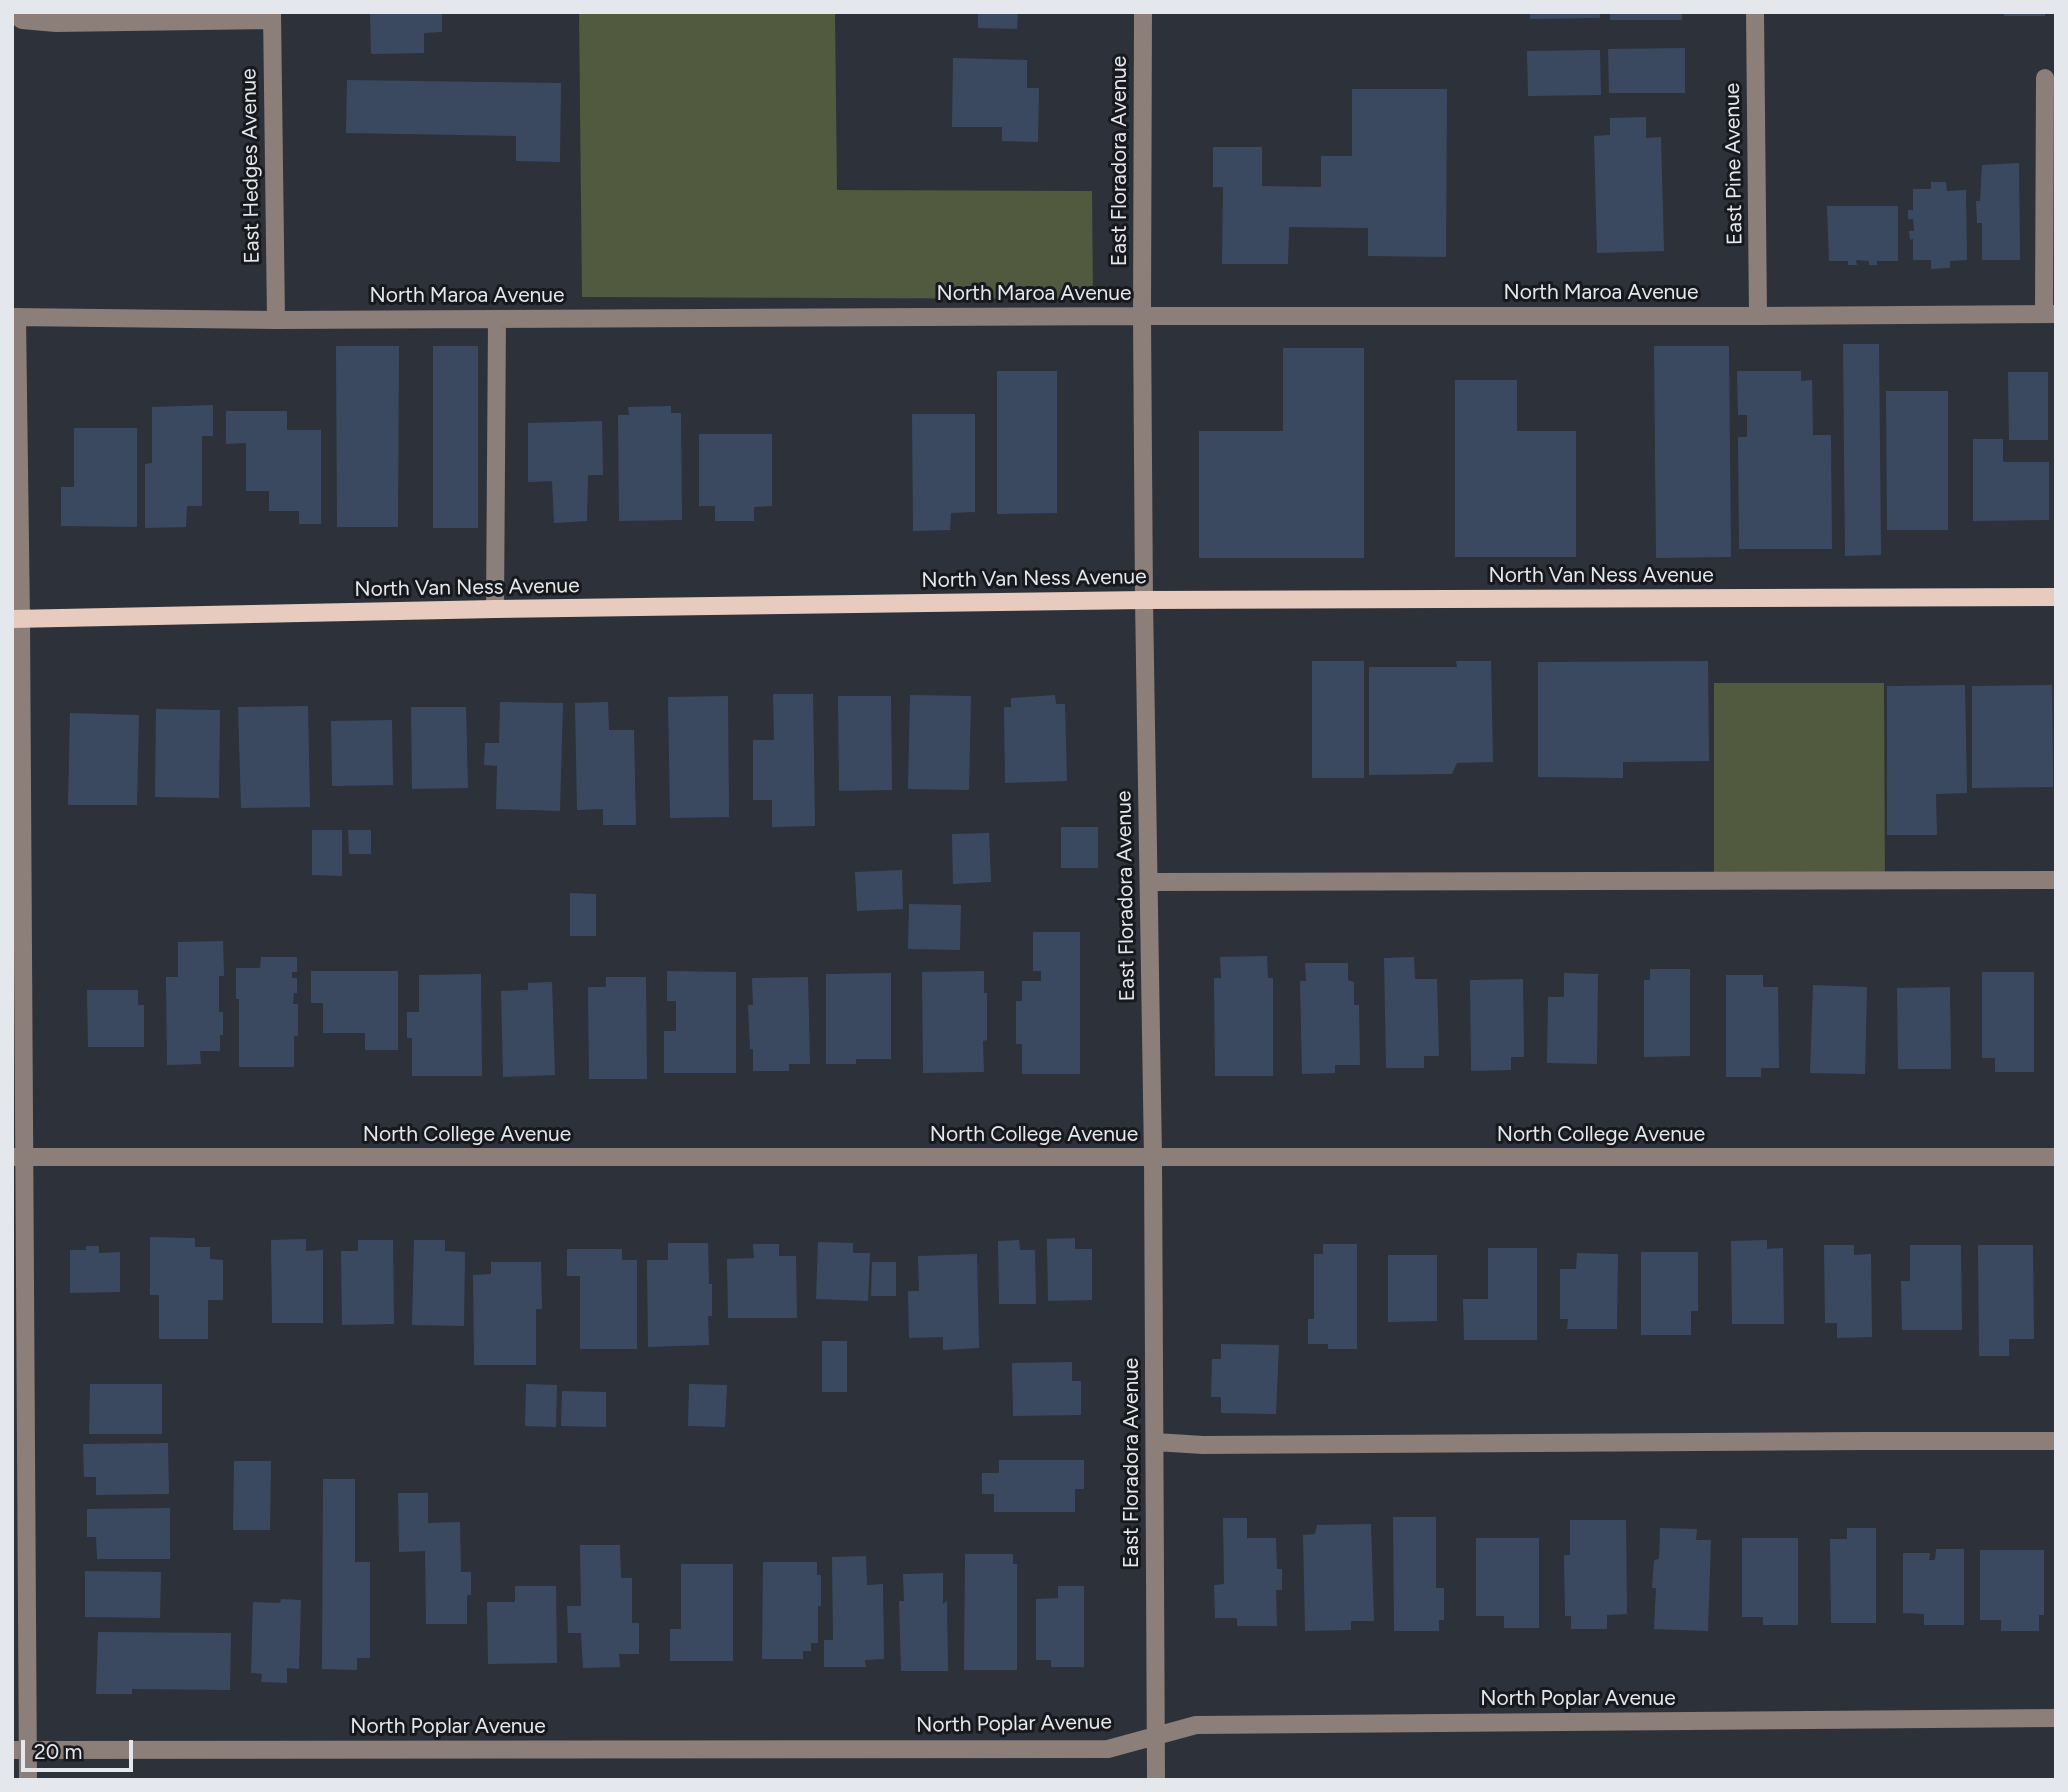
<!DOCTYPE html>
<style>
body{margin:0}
#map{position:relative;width:2068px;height:1792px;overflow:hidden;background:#2d3139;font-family:Figtree,sans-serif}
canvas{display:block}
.frame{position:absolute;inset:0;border:14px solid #e4e7ec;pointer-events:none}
.scale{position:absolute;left:21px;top:1740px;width:112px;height:32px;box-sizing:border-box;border:4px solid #e4e7ec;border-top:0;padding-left:9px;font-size:21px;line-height:24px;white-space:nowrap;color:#e4e7ec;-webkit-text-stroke:5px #17191d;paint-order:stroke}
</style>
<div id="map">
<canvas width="2068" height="1792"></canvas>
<div class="frame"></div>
<div class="scale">20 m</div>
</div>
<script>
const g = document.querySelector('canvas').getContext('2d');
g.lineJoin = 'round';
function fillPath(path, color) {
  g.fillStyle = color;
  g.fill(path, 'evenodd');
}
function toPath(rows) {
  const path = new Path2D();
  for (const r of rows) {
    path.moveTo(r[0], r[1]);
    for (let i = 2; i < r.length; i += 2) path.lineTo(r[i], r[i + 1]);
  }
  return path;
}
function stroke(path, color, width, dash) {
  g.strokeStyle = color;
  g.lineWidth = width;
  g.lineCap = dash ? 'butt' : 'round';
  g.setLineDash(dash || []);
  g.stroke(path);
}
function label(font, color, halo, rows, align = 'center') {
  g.font = font + ' Figtree,sans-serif';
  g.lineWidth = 6;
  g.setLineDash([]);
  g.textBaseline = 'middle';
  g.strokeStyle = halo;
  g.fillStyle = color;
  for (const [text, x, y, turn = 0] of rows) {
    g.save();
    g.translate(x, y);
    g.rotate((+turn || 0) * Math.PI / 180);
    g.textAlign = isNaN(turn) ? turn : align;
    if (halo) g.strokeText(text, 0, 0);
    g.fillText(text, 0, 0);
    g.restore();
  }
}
const green = toPath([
 [579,12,835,12,837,190,1092,191,1093,299,582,297],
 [2054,664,2056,664,2056,867,2055,867],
 [1714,683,1884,683,1885,889,1714,888]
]);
const building = toPath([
 [370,12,442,12,442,32,424,33,424,53,371,54],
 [978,12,1018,12,1017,29,978,28],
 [1530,12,1600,12,1600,18,1530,19],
 [1610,12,1682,12,1682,20,1610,20],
 [2004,12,2045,12,2045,16,2004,16],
 [1685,48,1685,93,1609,93,1608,49],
 [1600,50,1601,95,1528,96,1527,51],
 [953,58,1027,60,1027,88,1039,88,1038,142,1002,141,1002,127,952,127],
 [347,80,561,83,560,162,516,161,516,136,346,133],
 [1352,89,1447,89,1446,257,1368,256,1368,228,1289,227,1288,264,1222,264,1223,187,1213,187,1213,147,1262,147,1262,186,1321,187,1321,156,1352,156],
 [1646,117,1646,138,1661,137,1664,251,1597,253,1594,136,1610,135,1610,118],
 [2019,163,2020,260,1982,260,1982,223,1977,223,1976,201,1980,201,1982,165],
 [1931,182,1946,182,1947,191,1966,190,1967,260,1950,261,1950,268,1931,269,1931,260,1913,260,1913,239,1910,240,1909,231,1914,231,1913,219,1908,219,1908,210,1913,210,1913,189,1931,189],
 [1827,206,1898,206,1898,261,1877,261,1877,265,1869,265,1869,261,1856,260,1857,265,1848,265,1848,261,1829,261],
 [1843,344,1879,344,1881,555,1845,556],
 [336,346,399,346,398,527,337,527],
 [433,346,478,346,478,528,433,528],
 [1654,346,1729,346,1731,557,1656,558],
 [1283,348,1364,348,1364,558,1199,558,1199,431,1283,431],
 [997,371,1057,371,1057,513,997,514],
 [1737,371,1801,371,1801,381,1812,380,1813,435,1831,435,1832,549,1739,549,1738,437,1747,437,1747,415,1738,415],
 [2008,372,2048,372,2048,440,2009,440],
 [1455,380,1517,380,1517,431,1576,431,1576,557,1455,557],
 [1886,391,1948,391,1948,530,1887,530],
 [213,405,213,436,202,436,202,506,187,506,186,527,145,528,145,464,152,463,152,407],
 [671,406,671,413,681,413,682,520,619,521,618,415,629,415,628,407],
 [226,411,287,411,287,430,321,430,321,524,299,524,299,511,269,511,269,491,246,491,246,443,226,444],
 [912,414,975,414,975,512,951,513,950,530,913,531],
 [602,421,603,475,588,475,587,521,554,523,552,481,528,482,528,423],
 [74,428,137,428,137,527,61,526,61,487,74,487],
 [699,434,772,434,772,506,754,507,754,521,715,521,715,506,699,506],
 [1973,439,2003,439,2003,462,2049,462,2049,520,1973,521],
 [1312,661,1364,661,1364,778,1312,778],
 [1456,661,1491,661,1493,762,1457,763,1452,774,1369,775,1369,667,1457,667],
 [1708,661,1709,761,1623,762,1623,778,1538,777,1538,662],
 [1965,685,1967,793,1936,794,1937,835,1887,835,1887,686],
 [2052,685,2053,787,1972,788,1972,686],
 [773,694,813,694,815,826,772,827,772,800,753,800,753,740,774,740],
 [910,695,971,696,969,790,908,789],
 [1055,695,1056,704,1065,704,1067,781,1005,783,1004,707,1011,707,1011,698],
 [728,696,729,817,670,818,668,697],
 [838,696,891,696,892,790,839,791],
 [500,702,563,703,560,811,496,809,497,766,484,765,485,743,499,743],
 [608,702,609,730,634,730,636,825,603,825,603,809,577,810,575,703],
 [308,706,310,807,241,808,238,707],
 [411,707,466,707,468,788,412,789],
 [156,709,220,710,219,798,155,797],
 [70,713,139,715,137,805,68,805],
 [392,720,393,785,332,786,331,721],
 [1061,827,1098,827,1098,868,1061,868],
 [312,830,342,830,342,876,312,875],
 [348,830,371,830,371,854,349,854],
 [989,833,991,882,953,884,952,834],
 [902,870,903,909,857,911,855,872],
 [570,893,596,894,596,936,570,936],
 [909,904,961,905,960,950,908,949],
 [1033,932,1080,932,1080,1074,1022,1074,1022,1044,1016,1044,1016,1001,1022,1001,1022,981,1041,981,1041,971,1033,971],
 [223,941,224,976,219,976,219,1012,223,1012,223,1035,220,1035,220,1051,200,1051,201,1064,167,1065,166,977,178,977,178,942],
 [1267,956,1268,978,1273,978,1273,1076,1215,1076,1214,978,1221,978,1220,957],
 [261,957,297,957,297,972,292,972,292,978,297,978,297,993,294,993,293,1004,298,1004,298,1036,294,1036,294,1067,239,1067,239,999,236,999,236,968,260,968],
 [1414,957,1415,979,1437,979,1439,1056,1424,1056,1424,1068,1386,1068,1384,958],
 [1305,963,1348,963,1348,980,1354,982,1354,1005,1359,1005,1360,1065,1335,1065,1335,1073,1302,1074,1300,981,1306,981],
 [1650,969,1690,969,1690,1056,1644,1057,1644,980,1650,980],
 [311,971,398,971,398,1050,365,1050,365,1033,323,1033,323,1003,311,1003],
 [667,971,736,972,736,1073,664,1073,664,1031,676,1031,676,1001,667,1001],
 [984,971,984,993,987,993,987,1040,983,1041,984,1072,923,1073,922,972],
 [1982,972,2034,972,2034,1072,1995,1072,1995,1058,1982,1058],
 [891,973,891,1059,856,1059,856,1064,826,1064,826,974],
 [1564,973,1598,974,1597,1064,1547,1063,1548,997,1564,997],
 [481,974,482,1076,412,1076,412,1038,407,1038,407,1012,419,1012,419,975],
 [1726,975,1763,975,1763,987,1778,987,1779,1068,1761,1068,1761,1077,1726,1077],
 [606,977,646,977,647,1079,589,1079,588,987,606,987],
 [808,977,810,1064,789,1064,789,1071,753,1071,753,1049,750,1049,748,1005,753,1005,752,978],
 [1523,979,1524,1057,1511,1057,1511,1070,1471,1071,1470,980],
 [552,982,555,1075,503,1077,501,991,528,990,528,983],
 [1813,985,1867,987,1865,1074,1810,1073],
 [1950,987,1951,1069,1898,1069,1897,988],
 [87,990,138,990,138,1005,144,1005,144,1047,88,1047],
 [150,1237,195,1238,195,1247,210,1247,210,1259,223,1260,223,1300,208,1300,208,1339,159,1339,159,1295,150,1295],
 [1075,1238,1075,1249,1092,1249,1092,1300,1048,1301,1047,1239],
 [306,1239,306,1251,323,1250,323,1323,272,1323,271,1240],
 [358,1240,393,1240,394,1324,342,1325,341,1251,358,1251],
 [414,1240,445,1240,445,1251,465,1252,464,1326,412,1325],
 [1019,1240,1020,1250,1035,1250,1036,1304,999,1304,998,1241],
 [1767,1240,1767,1249,1783,1248,1784,1324,1732,1324,1731,1241],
 [818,1242,853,1243,853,1253,870,1253,868,1301,816,1299],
 [668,1243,708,1243,709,1284,712,1284,712,1316,708,1316,709,1345,648,1347,647,1260,668,1260],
 [753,1244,779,1244,779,1256,796,1256,797,1318,728,1318,727,1259,754,1258],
 [1323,1244,1357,1244,1357,1349,1328,1349,1328,1344,1308,1344,1308,1319,1314,1319,1314,1254,1323,1254],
 [1824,1245,1854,1245,1854,1255,1871,1254,1872,1337,1837,1338,1837,1323,1825,1323],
 [1910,1245,1961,1245,1962,1330,1902,1330,1901,1281,1910,1281],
 [1978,1245,2033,1245,2034,1339,2009,1339,2009,1356,1979,1356],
 [86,1246,99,1246,99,1253,120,1252,120,1292,70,1293,70,1250,86,1250],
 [1488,1248,1537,1248,1537,1340,1464,1340,1463,1299,1488,1299],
 [567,1249,622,1249,622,1260,637,1260,637,1349,580,1349,580,1276,567,1276],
 [1641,1252,1698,1252,1698,1311,1691,1311,1691,1335,1641,1335],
 [1577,1253,1618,1254,1617,1329,1567,1329,1568,1319,1560,1319,1560,1269,1576,1269],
 [977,1254,979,1348,943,1350,943,1337,909,1338,908,1291,919,1291,918,1256],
 [1388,1255,1437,1255,1437,1321,1388,1322],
 [491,1262,541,1262,542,1309,536,1309,536,1365,474,1365,473,1275,491,1274],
 [872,1262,896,1262,896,1296,871,1296],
 [822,1341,847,1341,847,1392,822,1392],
 [1221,1344,1279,1345,1276,1414,1221,1413,1221,1397,1211,1397,1212,1359,1221,1359],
 [1072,1362,1072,1381,1081,1381,1081,1415,1013,1416,1012,1363],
 [90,1384,162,1384,162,1434,89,1434],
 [526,1384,557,1385,556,1427,525,1426],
 [689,1384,727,1385,725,1427,688,1426],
 [562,1391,606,1392,606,1427,561,1426],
 [168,1443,169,1494,96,1495,96,1477,84,1477,83,1444],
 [999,1460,1084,1460,1084,1489,1075,1489,1075,1512,994,1512,994,1494,982,1494,982,1473,999,1473],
 [234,1461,271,1461,270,1530,233,1530],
 [323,1479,355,1479,355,1562,370,1562,370,1658,357,1658,357,1670,322,1669],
 [398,1493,428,1493,428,1523,460,1522,461,1572,471,1572,471,1595,467,1595,467,1624,426,1624,425,1551,399,1552],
 [170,1508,170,1559,97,1559,96,1537,87,1537,87,1509],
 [1393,1517,1436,1517,1436,1588,1444,1588,1444,1620,1439,1620,1439,1631,1394,1631],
 [1223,1518,1247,1518,1247,1538,1276,1538,1277,1569,1282,1569,1282,1590,1276,1590,1277,1626,1237,1626,1237,1618,1215,1618,1214,1585,1224,1584],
 [1570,1520,1626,1520,1627,1614,1607,1615,1607,1629,1571,1629,1571,1616,1565,1616,1564,1555,1570,1555],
 [1371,1524,1374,1621,1351,1621,1351,1630,1305,1631,1303,1535,1315,1534,1317,1525],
 [1660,1528,1697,1529,1696,1540,1711,1540,1708,1631,1654,1629,1656,1588,1652,1588,1654,1560,1659,1559],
 [1847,1528,1876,1528,1876,1623,1831,1623,1830,1539,1847,1539],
 [1476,1538,1539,1538,1539,1628,1504,1628,1504,1616,1476,1616],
 [1742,1538,1798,1538,1798,1625,1763,1625,1763,1617,1742,1617],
 [580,1545,620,1545,621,1578,632,1578,632,1623,639,1623,639,1654,619,1654,620,1667,583,1668,581,1633,568,1633,567,1606,581,1606],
 [1936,1549,1964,1549,1964,1625,1924,1625,1924,1614,1903,1613,1903,1553,1930,1553,1929,1560,1935,1560],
 [1980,1550,2044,1550,2044,1615,2039,1615,2039,1631,2001,1631,2001,1620,1980,1620],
 [965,1554,1013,1554,1013,1564,1017,1564,1017,1670,964,1670],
 [866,1556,867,1585,883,1584,884,1659,865,1660,866,1667,824,1667,824,1640,833,1640,832,1557],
 [763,1562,817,1562,817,1575,821,1575,821,1606,818,1606,818,1643,811,1643,811,1651,803,1651,803,1659,762,1659],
 [681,1564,733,1564,733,1661,670,1661,670,1629,681,1629],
 [85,1571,161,1572,160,1618,85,1617],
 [943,1573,943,1604,947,1601,948,1671,901,1671,899,1601,904,1601,903,1574],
 [515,1586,556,1586,557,1663,488,1664,487,1602,515,1602],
 [1058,1586,1084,1586,1084,1667,1051,1667,1051,1660,1036,1660,1036,1599,1058,1598],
 [281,1599,301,1600,299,1669,287,1668,287,1683,261,1682,262,1674,251,1673,253,1602,280,1603],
 [98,1632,231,1633,230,1690,132,1689,132,1694,96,1694]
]);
const minor = toPath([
 [12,12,22,20,56,23,272,20],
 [272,12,276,320],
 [1143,12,1142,316,1144,600,1153,1158,1156,1780],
 [1755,12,1758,316],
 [2044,314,2045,78],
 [12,317,276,320,1142,316,1758,316,2056,314],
 [17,317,21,619,28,1780],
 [495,609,497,319],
 [1149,882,2056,880],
 [12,1157,2056,1157],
 [1155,1442,1203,1445,1867,1441,2056,1441],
 [12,1750,1108,1749,1196,1725,2056,1718]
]);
const major = toPath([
 [12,619,495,609,1144,600,2056,597]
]);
const streetNames = [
 ["East Floradora Avenue",1120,161,-90],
 ["East Pine Avenue",1734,164,-91],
 ["East Hedges Avenue",251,166,-91],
 ["North Maroa Avenue",1601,293],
 ["North Maroa Avenue",1034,294],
 ["North Maroa Avenue",467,296],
 ["North Van Ness Avenue",1601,576],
 ["North Van Ness Avenue",1034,579,-1],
 ["North Van Ness Avenue",467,588,-1],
 ["East Floradora Avenue",1126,896,-91],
 ["North College Avenue",467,1135],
 ["North College Avenue",1034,1135],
 ["North College Avenue",1601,1135],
 ["East Floradora Avenue",1132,1463,-90],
 ["North Poplar Avenue",1578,1699],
 ["North Poplar Avenue",1014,1724,-1],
 ["North Poplar Avenue",448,1727]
];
fillPath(green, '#51593f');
fillPath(building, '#3b4960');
stroke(minor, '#8c7e78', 18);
stroke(major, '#e8cbbf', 18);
label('21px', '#e4e7ec', '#17191d', streetNames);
</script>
